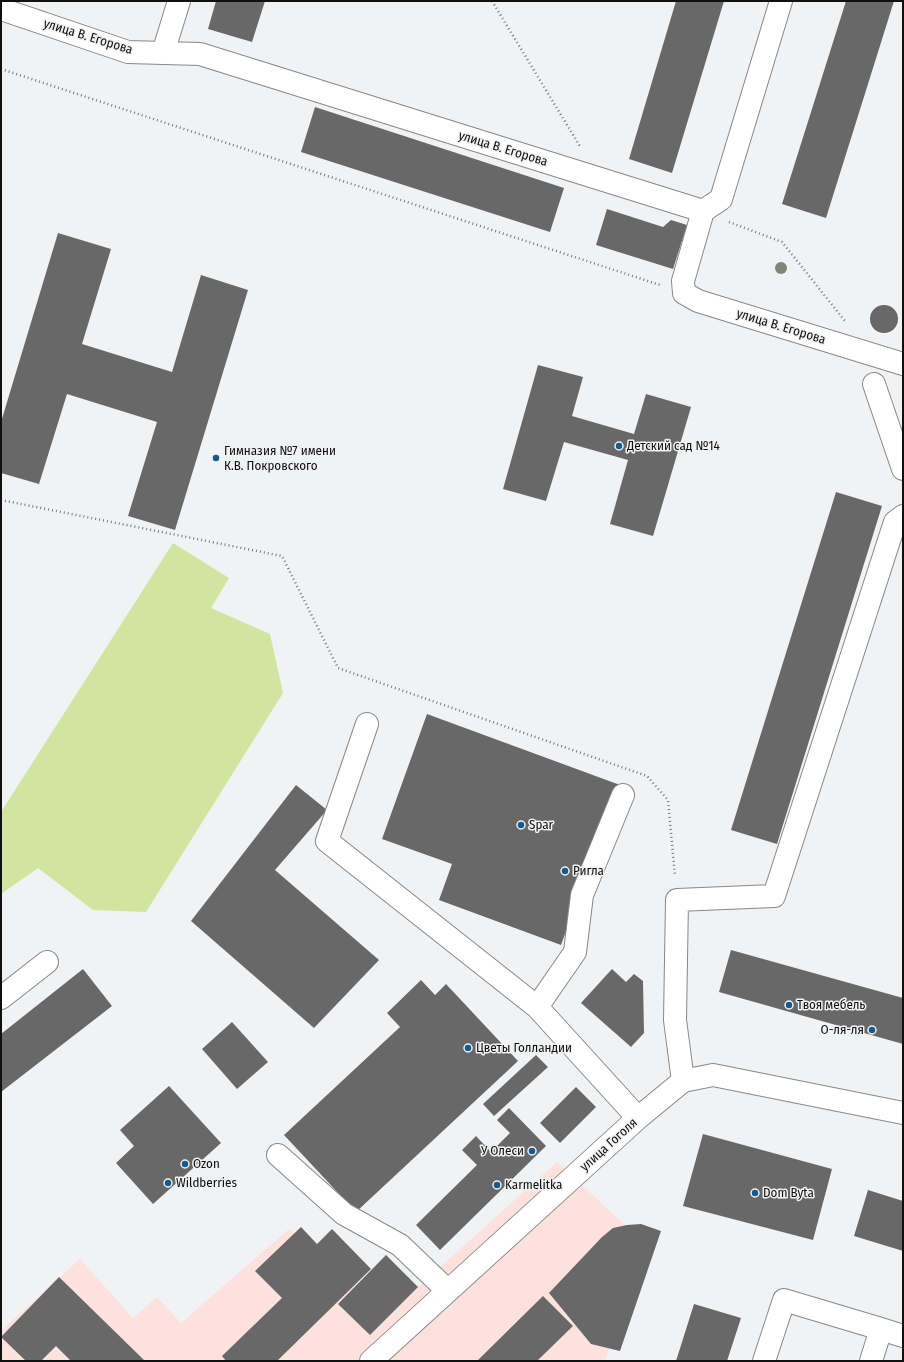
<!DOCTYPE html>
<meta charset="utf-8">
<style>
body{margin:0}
#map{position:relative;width:904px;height:1362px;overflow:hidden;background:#f1f2f3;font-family:"Fira Sans Condensed",sans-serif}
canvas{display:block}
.frame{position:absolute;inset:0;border:2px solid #101010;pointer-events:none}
</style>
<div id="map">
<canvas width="904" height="1362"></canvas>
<div class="frame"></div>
</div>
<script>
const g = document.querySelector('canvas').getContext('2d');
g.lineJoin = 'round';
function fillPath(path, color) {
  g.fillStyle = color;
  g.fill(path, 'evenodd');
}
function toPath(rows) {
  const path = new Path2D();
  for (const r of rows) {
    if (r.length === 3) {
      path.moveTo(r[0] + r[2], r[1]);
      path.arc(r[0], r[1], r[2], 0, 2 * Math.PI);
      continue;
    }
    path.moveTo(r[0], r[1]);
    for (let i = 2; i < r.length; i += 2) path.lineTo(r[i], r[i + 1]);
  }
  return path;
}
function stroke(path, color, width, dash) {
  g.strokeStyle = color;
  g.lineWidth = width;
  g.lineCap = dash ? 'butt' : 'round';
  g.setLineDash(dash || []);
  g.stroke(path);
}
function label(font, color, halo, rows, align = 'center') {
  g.font = font + ' "Fira Sans Condensed",sans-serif';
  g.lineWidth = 3;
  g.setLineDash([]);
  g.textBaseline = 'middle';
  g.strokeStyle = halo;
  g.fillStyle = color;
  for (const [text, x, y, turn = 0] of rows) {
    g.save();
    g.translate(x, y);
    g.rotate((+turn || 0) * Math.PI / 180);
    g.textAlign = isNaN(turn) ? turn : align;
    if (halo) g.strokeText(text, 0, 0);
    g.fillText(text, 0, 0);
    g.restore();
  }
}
const commercial = toPath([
 [557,1162,643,1242,605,1361,1,1361,1,1331,80,1259,133,1318,157,1297,181,1323,289,1229,391,1311]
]);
const green = toPath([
 [173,543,229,578,211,608,270,634,283,693,146,912,93,910,38,868,1,894,1,812]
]);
const building = toPath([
 [216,1,265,1,252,42,208,29],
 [676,1,724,1,672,173,629,159],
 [846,1,894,1,826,218,782,204],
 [315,107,564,188,550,232,301,152],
 [607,209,663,227,671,220,687,225,673,269,596,245],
 [58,233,111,249,82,344,172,372,201,275,248,290,175,530,128,516,157,422,67,394,39,484,1,473,1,422],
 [884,319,14],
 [538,365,583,377,572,416,634,434,646,394,691,407,653,536,610,524,628,460,564,442,546,501,503,489],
 [836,492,882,506,777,844,731,830],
 [427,714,620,785,561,945,439,900,452,864,382,839],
 [296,785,327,810,275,870,379,960,314,1028,191,921],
 [731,950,903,998,903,1044,719,992],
 [83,969,112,1006,1,1092,1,1034],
 [612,969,626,982,634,974,643,981,644,1033,631,1047,581,1003],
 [421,980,435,995,446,984,518,1061,356,1212,284,1135,400,1027,387,1013],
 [232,1022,268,1062,237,1089,202,1049],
 [536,1055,548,1067,494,1116,483,1104],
 [169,1086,221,1143,153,1204,116,1163,134,1146,120,1130],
 [576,1087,596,1107,560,1143,540,1123],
 [509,1108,546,1146,440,1250,416,1225,477,1165,462,1150,476,1136,491,1152,510,1133,497,1120],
 [703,1134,832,1169,813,1240,683,1206],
 [868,1190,903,1201,903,1251,854,1236],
 [641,1224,661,1231,620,1351,591,1344,549,1293,602,1237,613,1228,627,1225],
 [301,1227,317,1244,332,1229,371,1269,277,1361,226,1361,222,1356,282,1298,255,1271],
 [386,1255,418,1287,370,1335,338,1304],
 [59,1277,145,1361,71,1361,56,1346,41,1361,26,1361,1,1337],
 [543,1296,573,1326,537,1361,477,1361],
 [694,1304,741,1318,727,1361,676,1361]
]);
const path = toPath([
 [492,1,581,148],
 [1,69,660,285],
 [729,222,782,242,845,321],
 [1,500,282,556,338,668,647,776,668,800,675,876],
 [50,1361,51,1361]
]);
const minor = toPath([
 [1,9,128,52,200,54,703,211],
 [163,53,179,1],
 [703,211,683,281,684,293,698,301,903,364],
 [703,211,721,199,781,1],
 [874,384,903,469],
 [367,724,327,841,537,1007],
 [623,795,582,895,575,952,537,1007,638,1118],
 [1,998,47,962],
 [683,1081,675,1020,677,900,774,896,895,522,903,516],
 [278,1155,344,1214,400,1245,448,1291],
 [371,1361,638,1118,683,1081,713,1075,903,1113],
 [764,1361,784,1300,881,1329],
 [871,1361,881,1329,903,1336]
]);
const trees = [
 [781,268]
];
const markers = [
 [619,446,4,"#135b8f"],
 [216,458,4,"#135b8f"],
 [521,825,4,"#135b8f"],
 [565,871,4,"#135b8f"],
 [789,1005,4,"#135b8f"],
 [872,1030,4,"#135b8f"],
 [468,1048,4,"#135b8f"],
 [532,1151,4,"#135b8f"],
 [185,1164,4,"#135b8f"],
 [168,1183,4,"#135b8f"],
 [497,1185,4,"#135b8f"],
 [755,1193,4,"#135b8f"]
];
const streetNames = [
 ["улица В. Егорова",88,37,17],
 ["улица В. Егорова",503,149,17],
 ["улица В. Егорова",781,327,17],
 ["улица Гоголя",609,1145,-42]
];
const poiNames = [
 ["Детский сад №14",627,446],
 ["Гимназия №7 имени",224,451],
 ["К.В. Покровского",224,466],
 ["Spar",529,825],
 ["Ригла",573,871],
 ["Твоя мебель",797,1005],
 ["О-ля-ля",864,1030,"right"],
 ["Цветы Голландии",476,1048],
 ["У Олеси",524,1151,"right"],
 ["Ozon",193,1164],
 ["Wildberries",176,1183],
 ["Karmelitka",505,1185],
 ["Dom Byta",763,1193]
];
fillPath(commercial, '#fce1dc');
fillPath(green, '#d1e4a0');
fillPath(building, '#686869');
stroke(minor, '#878889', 24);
stroke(path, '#787979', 2.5, [1, 3]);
stroke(minor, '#fff', 22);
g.fillStyle = '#818673';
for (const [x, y] of trees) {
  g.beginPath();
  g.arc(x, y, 6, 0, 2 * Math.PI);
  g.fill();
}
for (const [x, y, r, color] of markers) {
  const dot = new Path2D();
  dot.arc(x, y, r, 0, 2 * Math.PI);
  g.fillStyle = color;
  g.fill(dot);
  stroke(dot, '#f1f2f3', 1.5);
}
label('13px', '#101010', '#f1f2f3', streetNames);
label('13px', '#101010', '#f1f2f3', poiNames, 'left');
</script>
